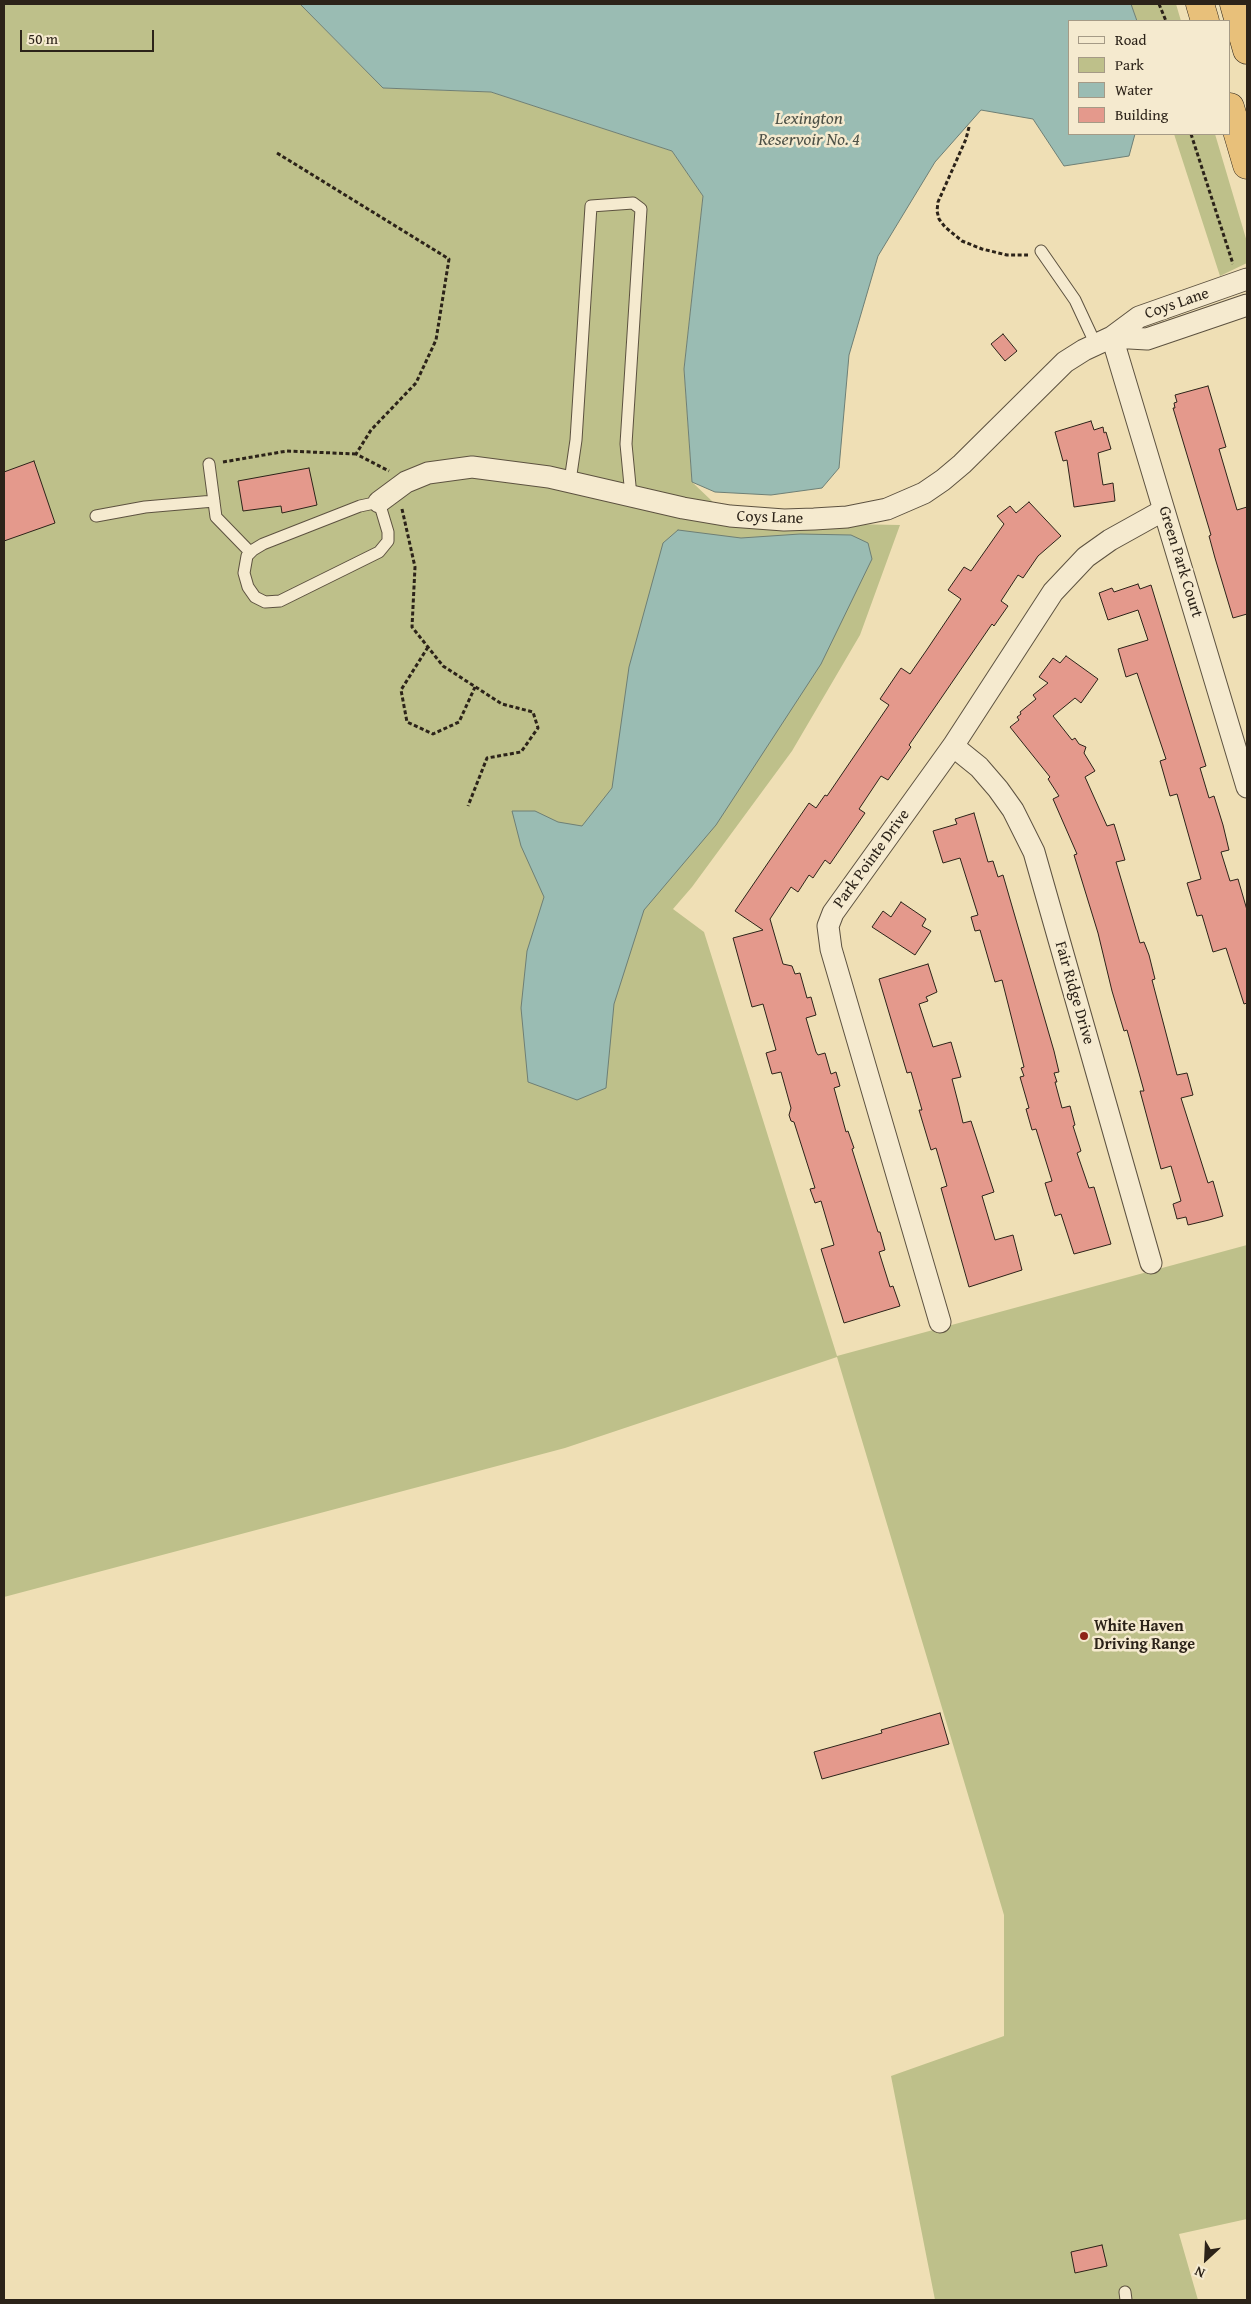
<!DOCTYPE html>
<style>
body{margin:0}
#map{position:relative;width:1251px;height:2304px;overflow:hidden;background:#efdfb5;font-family:"Gentium Book Plus",serif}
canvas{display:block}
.frame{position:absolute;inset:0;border:5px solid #2c2319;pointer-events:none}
.legend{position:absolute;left:1068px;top:20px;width:162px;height:115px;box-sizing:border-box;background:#f5eacf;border:1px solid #a59a86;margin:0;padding:6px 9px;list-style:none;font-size:15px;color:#2c2319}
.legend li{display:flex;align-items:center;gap:10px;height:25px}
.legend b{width:25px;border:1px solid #a59a86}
.north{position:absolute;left:1181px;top:2234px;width:50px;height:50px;-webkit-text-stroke:4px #f5eacf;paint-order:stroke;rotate:205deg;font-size:14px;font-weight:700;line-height:20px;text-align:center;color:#2c2319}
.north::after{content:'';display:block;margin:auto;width:18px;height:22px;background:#2c2319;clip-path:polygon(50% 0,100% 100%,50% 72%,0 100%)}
.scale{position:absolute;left:20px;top:30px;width:134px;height:22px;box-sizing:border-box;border:2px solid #2c2319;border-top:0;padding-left:6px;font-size:15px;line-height:18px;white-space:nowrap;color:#2c2319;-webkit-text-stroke:4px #f5eacf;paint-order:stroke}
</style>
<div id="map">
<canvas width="1251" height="2304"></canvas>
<div class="frame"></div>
<ul class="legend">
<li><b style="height:6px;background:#f5eacf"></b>Road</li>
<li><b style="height:14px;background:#bec08a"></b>Park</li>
<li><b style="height:14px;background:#9abcb3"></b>Water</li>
<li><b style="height:14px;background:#e4998c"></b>Building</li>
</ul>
<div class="north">N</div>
<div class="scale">50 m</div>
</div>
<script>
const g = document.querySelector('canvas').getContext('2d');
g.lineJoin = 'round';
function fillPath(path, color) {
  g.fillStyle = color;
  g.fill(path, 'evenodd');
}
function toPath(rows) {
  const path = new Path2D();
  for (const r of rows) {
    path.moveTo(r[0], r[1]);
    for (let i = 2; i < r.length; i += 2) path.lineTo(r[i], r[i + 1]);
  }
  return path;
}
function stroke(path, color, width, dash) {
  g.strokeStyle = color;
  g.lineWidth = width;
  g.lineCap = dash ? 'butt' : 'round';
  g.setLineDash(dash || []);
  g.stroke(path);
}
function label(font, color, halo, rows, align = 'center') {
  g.font = font + ' "Gentium Book Plus",serif';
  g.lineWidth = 5;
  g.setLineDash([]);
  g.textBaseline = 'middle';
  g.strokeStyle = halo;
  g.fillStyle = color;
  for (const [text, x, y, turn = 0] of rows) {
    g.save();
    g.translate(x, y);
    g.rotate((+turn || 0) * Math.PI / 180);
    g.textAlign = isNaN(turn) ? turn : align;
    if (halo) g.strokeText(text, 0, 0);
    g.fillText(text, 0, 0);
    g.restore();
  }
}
const green = toPath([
 [4,4,300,4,383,88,491,92,672,151,703,196,684,369,692,482,734,522,900,525,860,635,792,751,692,887,673,909,704,932,837,1356,1247,1245,1247,2219,1179,2234,1198,2300,935,2300,891,2076,1004,2036,1004,1915,837,1357,565,1448,4,1597],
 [1131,4,1176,4,1181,21,1137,21],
 [1174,134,1215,134,1247,242,1247,263,1220,276]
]);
const water = toPath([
 [300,4,1131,4,1137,21,1070,21,1070,134,1135,134,1129,156,1064,166,1033,119,981,110,935,162,878,256,849,355,839,468,822,488,771,495,715,492,692,482,684,369,703,196,672,151,491,92,383,88,300,4],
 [678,530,741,538,800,534,851,535,868,543,872,559,821,664,716,825,644,910,614,1004,606,1088,577,1100,528,1082,521,1008,527,951,544,897,521,846,512,811,535,811,558,822,582,826,612,788,629,667,663,543,678,530]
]);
const building = toPath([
 [1003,334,1017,351,1005,361,991,344,1003,334],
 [1208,386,1226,447,1219,449,1237,510,1247,507,1247,614,1233,618,1215,558,1209,536,1211,535,1173,408,1175,408,1174,403,1177,402,1175,395,1208,386],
 [1091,421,1094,430,1103,427,1104,433,1106,432,1111,449,1098,453,1103,485,1113,483,1115,501,1074,507,1067,460,1063,461,1055,432,1091,421],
 [34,461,55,523,4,541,4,472,34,461],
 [309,468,317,505,282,513,281,506,243,511,238,481,309,468],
 [1029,502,1061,536,1038,556,1023,578,1018,575,1001,601,1008,606,994,626,992,624,909,745,911,747,888,780,881,776,859,809,865,813,830,864,825,860,813,878,809,875,798,892,791,887,770,919,783,964,792,966,795,974,800,973,807,998,811,997,816,1015,806,1018,816,1052,818,1055,825,1053,831,1074,836,1072,840,1086,834,1088,846,1132,848,1131,854,1148,852,1149,878,1232,880,1232,885,1250,879,1252,890,1287,893,1286,900,1306,844,1323,821,1249,834,1245,821,1201,815,1203,810,1189,815,1188,794,1122,791,1121,789,1115,791,1108,781,1072,772,1074,766,1053,776,1050,763,1004,752,1007,733,938,763,930,735,911,809,803,816,808,825,795,827,796,889,705,880,699,901,668,910,674,926,651,961,599,948,590,964,567,971,571,1004,524,997,516,1010,506,1016,513,1029,502],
 [1138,584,1140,589,1151,585,1206,766,1200,768,1209,798,1214,796,1223,825,1229,850,1221,852,1230,881,1238,879,1247,910,1247,1003,1244,1004,1226,948,1213,952,1202,915,1197,916,1187,883,1201,879,1177,794,1170,796,1160,761,1166,759,1137,673,1126,677,1118,649,1148,640,1138,610,1108,620,1099,593,1112,588,1114,592,1138,584],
 [1066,656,1098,679,1081,703,1075,698,1053,716,1072,740,1075,738,1079,744,1086,747,1084,753,1095,771,1085,777,1107,826,1114,824,1125,860,1116,862,1140,943,1144,942,1149,955,1155,979,1152,980,1177,1075,1187,1073,1193,1095,1181,1098,1208,1183,1213,1181,1223,1216,1209,1220,1188,1225,1186,1217,1177,1219,1173,1204,1181,1201,1171,1166,1161,1169,1140,1091,1144,1091,1127,1030,1124,1031,1112,991,1098,933,1074,855,1077,854,1053,799,1059,796,1048,779,1050,777,1010,727,1019,720,1017,717,1021,714,1020,712,1036,699,1033,695,1048,683,1039,677,1053,658,1060,663,1066,656],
 [974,813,988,862,993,861,998,877,1003,875,1054,1051,1059,1072,1054,1073,1057,1082,1055,1082,1062,1108,1070,1106,1075,1125,1073,1126,1081,1151,1077,1153,1089,1188,1094,1187,1111,1244,1074,1254,1061,1214,1055,1216,1045,1183,1052,1181,1036,1129,1032,1130,1026,1109,1029,1108,1020,1077,1024,1076,1021,1068,1024,1067,1002,980,995,982,980,930,975,931,971,917,978,915,960,858,943,863,933,831,957,824,955,819,974,813],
 [901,902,926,919,922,926,931,931,915,955,872,927,883,911,891,917,901,902],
 [928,964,937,992,926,997,928,1001,919,1004,933,1047,951,1042,961,1077,952,1079,959,1106,963,1123,971,1121,994,1192,982,1196,995,1240,1013,1235,1022,1270,969,1287,941,1188,947,1186,936,1148,931,1150,919,1110,922,1110,911,1072,907,1073,879,979,928,964],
 [940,1713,949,1744,822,1779,814,1752,882,1733,881,1730,940,1713],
 [1102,2245,1107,2266,1075,2273,1071,2252,1102,2245]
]);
const path = toPath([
 [1159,4,1166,21],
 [969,127,966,139,938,202,937,211,939,219,945,227,962,241,982,249,1007,255,1028,255],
 [1191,134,1233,264],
 [277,153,449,259,436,340,416,383,371,430,356,454,389,471],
 [223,462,287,451,356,454],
 [402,509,415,567,412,627,443,666,502,704,533,712,538,728,521,752,487,758,468,806],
 [428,647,401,690,407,722,433,734,459,722,475,687]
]);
const service = toPath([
 [1041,251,1075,300,1096,345],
 [209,464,216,517,250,552],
 [570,481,576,440,591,206,633,203,641,209,626,444,631,496],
 [379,502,388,532,388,541,379,552,280,601,265,602,255,597,248,587,244,573,247,556,253,550,263,544,360,506,379,502],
 [96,516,145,507,214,501],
 [1125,2292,1126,2300]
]);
const minor = toPath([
 [1112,337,1247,787],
 [1112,337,1147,339,1247,305],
 [379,502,406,482,428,473,472,467,549,477,683,508,730,516,784,520,814,519,847,517,887,509,924,493,943,480,962,464,1065,362,1084,350,1112,337,1139,317,1247,279],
 [953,746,979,767,998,789,1013,810,1034,852,1151,1263],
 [940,1322,831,949,828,926,833,913,953,746,1053,592,1086,557,1110,540,1164,510]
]);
const trunk = toPath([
 [1200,4,1205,21],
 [1234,4,1247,50],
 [1230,107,1247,165]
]);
const markers = [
 [1084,1636,5,"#8f2418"]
];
const streetNames = [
 ["Coys Lane",1177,304,-19],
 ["Coys Lane",770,518,2],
 ["Green Park Court",1180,562,73],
 ["Park Pointe Drive",872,859,-54],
 ["Fair Ridge Drive",1074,993,74]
];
const poiNames = [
 ["White Haven",1094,1627],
 ["Driving Range",1094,1645]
];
const waterNames = [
 ["Lexington",809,119],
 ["Reservoir No. 4",809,140]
];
fillPath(green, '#bec08a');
fillPath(water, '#9abcb3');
stroke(water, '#6e7f75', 1);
fillPath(building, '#e4998c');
stroke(building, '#2c2319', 1);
stroke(service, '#5d5240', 13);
stroke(minor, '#5d5240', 23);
stroke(trunk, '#2c2319', 29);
stroke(path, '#2c2319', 3, [4, 2.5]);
stroke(service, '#f5eacf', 11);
stroke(minor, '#f5eacf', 21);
stroke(trunk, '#e8c07a', 28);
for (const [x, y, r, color] of markers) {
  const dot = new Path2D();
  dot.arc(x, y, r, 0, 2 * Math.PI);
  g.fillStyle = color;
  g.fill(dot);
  stroke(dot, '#f5eacf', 2);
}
label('16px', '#2c2319', '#f5eacf', streetNames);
label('bold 16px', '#2c2319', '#f5eacf', poiNames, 'left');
label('italic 18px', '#4d5147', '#f5eacf', waterNames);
</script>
